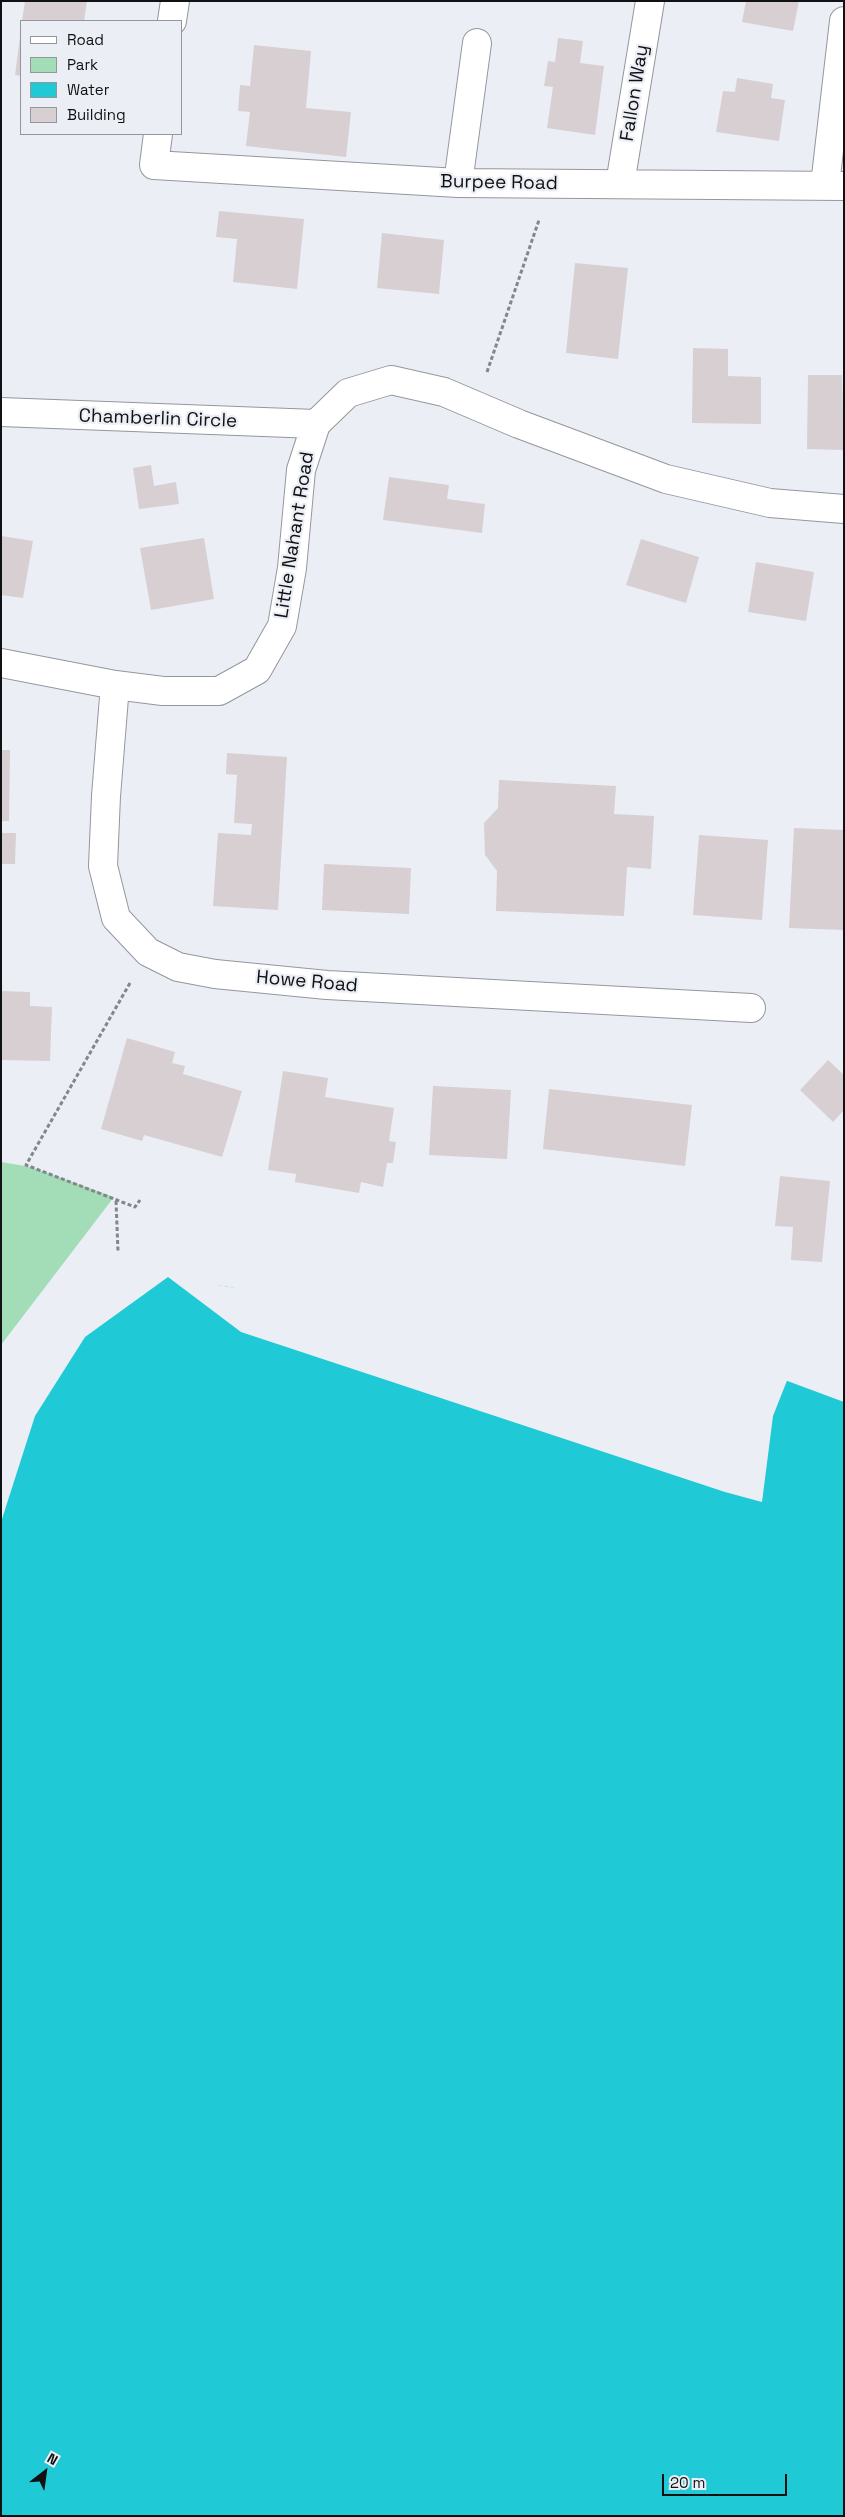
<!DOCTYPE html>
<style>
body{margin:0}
#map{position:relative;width:845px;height:2517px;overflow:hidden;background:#ebeff5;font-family:"Space Grotesk",sans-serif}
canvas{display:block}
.frame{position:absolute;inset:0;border:2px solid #101113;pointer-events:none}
.legend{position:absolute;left:20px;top:20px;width:162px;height:115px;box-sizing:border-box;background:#ebeff5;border:1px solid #93969b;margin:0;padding:6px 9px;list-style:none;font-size:15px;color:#101113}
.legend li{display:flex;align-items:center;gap:10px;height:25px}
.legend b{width:25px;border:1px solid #93969b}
.north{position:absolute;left:20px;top:2447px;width:50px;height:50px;-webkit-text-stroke:4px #ebeff5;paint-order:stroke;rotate:30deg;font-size:14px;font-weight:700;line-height:20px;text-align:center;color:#101113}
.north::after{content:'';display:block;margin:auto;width:18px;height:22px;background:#101113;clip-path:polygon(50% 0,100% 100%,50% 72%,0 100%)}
.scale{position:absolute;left:662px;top:2474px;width:125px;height:22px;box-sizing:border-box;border:2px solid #101113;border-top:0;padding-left:6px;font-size:15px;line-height:18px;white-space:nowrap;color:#101113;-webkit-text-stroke:4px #ebeff5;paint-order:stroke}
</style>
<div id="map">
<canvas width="845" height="2517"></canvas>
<div class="frame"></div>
<ul class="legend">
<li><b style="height:6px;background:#fff"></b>Road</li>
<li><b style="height:14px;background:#a3ddb8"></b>Park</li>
<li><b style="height:14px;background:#1fcad6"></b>Water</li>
<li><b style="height:14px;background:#d7cfd2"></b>Building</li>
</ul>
<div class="north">N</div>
<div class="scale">20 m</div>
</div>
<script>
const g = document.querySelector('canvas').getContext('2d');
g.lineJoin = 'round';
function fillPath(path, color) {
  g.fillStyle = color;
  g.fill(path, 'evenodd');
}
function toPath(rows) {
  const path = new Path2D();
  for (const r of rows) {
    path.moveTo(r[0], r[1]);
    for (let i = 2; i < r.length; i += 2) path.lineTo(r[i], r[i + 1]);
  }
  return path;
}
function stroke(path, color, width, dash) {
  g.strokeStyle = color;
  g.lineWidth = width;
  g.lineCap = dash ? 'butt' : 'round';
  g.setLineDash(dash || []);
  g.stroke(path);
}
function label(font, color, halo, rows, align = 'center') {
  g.font = font + ' "Space Grotesk",sans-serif';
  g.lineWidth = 4.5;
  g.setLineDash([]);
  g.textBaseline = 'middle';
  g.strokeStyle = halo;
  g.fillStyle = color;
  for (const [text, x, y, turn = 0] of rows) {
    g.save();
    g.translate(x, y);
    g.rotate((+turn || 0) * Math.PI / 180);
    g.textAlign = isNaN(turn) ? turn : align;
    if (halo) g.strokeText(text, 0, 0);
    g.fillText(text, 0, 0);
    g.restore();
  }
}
const green = toPath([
 [1,1162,31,1167,114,1197,1,1345]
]);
const water = toPath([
 [168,1277,774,1376,844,1402,844,2516,1,2516,1,1522,35,1416,85,1337]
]);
const pier = toPath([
 [168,1274,215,1282,218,1285,229,1287,363,1300,608,1340,672,1348,739,1361,788,1378,773,1416,762,1502,725,1492,241,1332,168,1277]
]);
const building = toPath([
 [25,1,87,1,84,21,22,21],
 [746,1,799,1,793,31,742,22],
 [20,37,21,37,21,76,15,75],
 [558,38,583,41,580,63,604,66,595,135,547,128,553,87,544,86,548,61,555,62],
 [254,45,311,51,306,108,351,112,346,157,246,146,250,112,238,111,240,85,250,86],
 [737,78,773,84,771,98,785,100,779,141,716,132,723,91,735,92],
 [219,211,304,219,297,289,233,282,237,239,216,237],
 [382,233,444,240,439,294,377,288],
 [575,263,628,268,618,359,566,353],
 [693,348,728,349,728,376,761,377,761,424,692,423],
 [808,375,842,375,844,450,807,449],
 [151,465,154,486,176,482,179,504,139,509,133,468],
 [389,477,449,485,447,499,485,504,482,533,383,520],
 [1,536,33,541,23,598,1,595],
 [204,538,214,599,151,610,140,548],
 [641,539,699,557,686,603,626,585],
 [756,562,814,572,806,621,748,612],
 [1,750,10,750,9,821,1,821],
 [227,753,287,757,278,910,213,906,218,833,251,835,252,824,234,823,237,775,226,774],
 [499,780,616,786,614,814,654,816,651,869,627,867,624,916,496,911,497,871,485,855,484,823,498,808],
 [794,828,844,830,844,930,789,928],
 [1,833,16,833,15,864,1,864],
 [699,835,768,840,762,920,693,915],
 [324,864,411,868,409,914,322,910],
 [1,991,30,992,30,1006,52,1007,50,1061,1,1060],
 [127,1038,175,1052,172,1063,185,1066,183,1074,242,1091,222,1157,144,1135,142,1141,101,1129],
 [828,1060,844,1075,844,1110,833,1122,800,1090],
 [283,1071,328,1078,325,1097,394,1108,389,1141,396,1142,393,1163,387,1163,383,1187,361,1182,359,1193,295,1182,296,1174,268,1170],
 [433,1086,511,1090,507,1159,429,1155],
 [549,1089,692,1105,685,1166,543,1149],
 [780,1176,830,1181,822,1262,791,1260,793,1227,775,1226]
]);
const path = toPath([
 [487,372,539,220],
 [130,983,26,1165,135,1207,140,1200],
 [116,1201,118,1251]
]);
const street = toPath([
 [172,21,175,1],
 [158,134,154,165,458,183,844,186],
 [458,183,477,43],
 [620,184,650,1],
 [825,185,844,21],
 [1,412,316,424],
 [1,663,115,685,163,691,219,691,257,670,282,626,292,568,301,470,316,424,348,393,391,380,444,392,519,424,666,479,770,503,844,509],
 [115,685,106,796,103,866,116,918,148,952,178,967,215,974,327,985,751,1008]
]);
const streetNames = [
 ["Fallon Way",635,93,-81],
 ["Burpee Road",499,183,1],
 ["Chamberlin Circle",158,419,2],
 ["Little Nahant Road",295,535,-81],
 ["Howe Road",307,982,5]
];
fillPath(green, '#a3ddb8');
fillPath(water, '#1fcad6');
fillPath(pier, '#ebeff5');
fillPath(building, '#d7cfd2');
stroke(street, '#93979d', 30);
stroke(path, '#83868a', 3, [4, 2.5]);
stroke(street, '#fff', 28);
label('19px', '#101113', '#ebeff5', streetNames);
</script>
